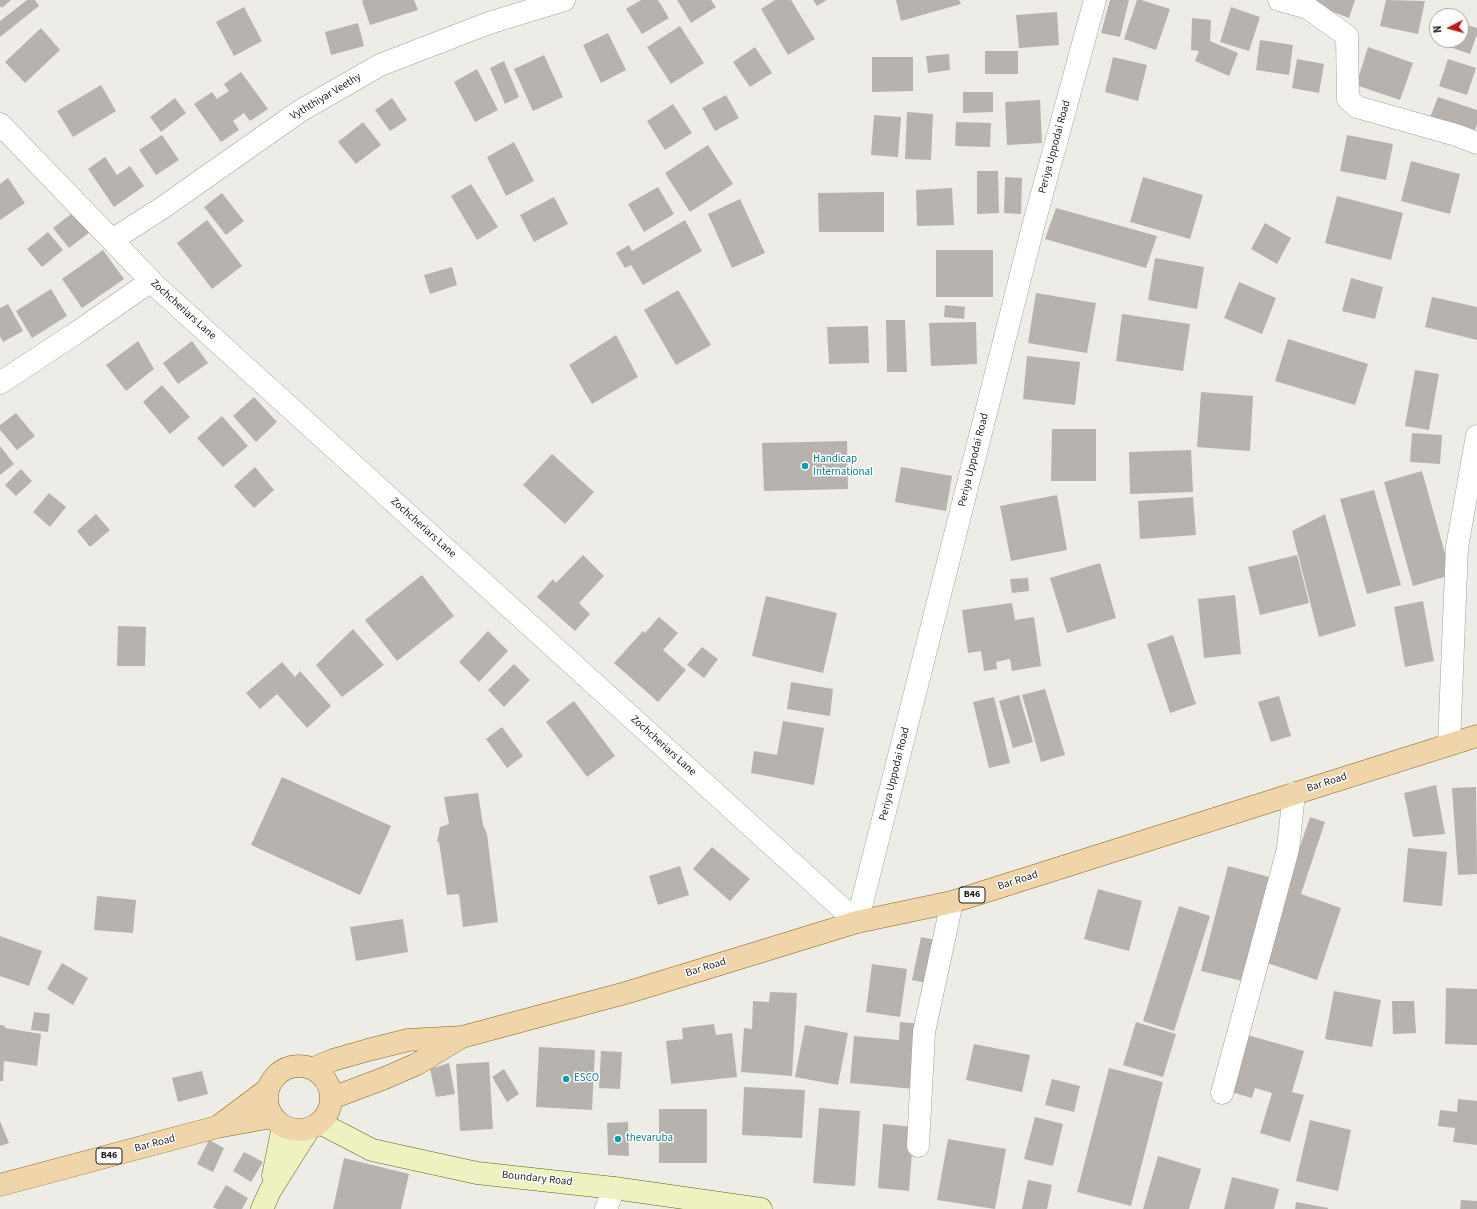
<!DOCTYPE html>
<style>
body{margin:0}
#map{position:relative;width:1477px;height:1209px;overflow:hidden;background:#eeece6;font-family:"Source Sans 3",sans-serif}
canvas{display:block}
.north{position:absolute;left:1429px;top:8px;width:40px;height:40px;box-sizing:border-box;background:#fff;border:1px solid #a5a5a5;border-radius:50%;rotate:264deg;font-size:11px;font-weight:700;line-height:16px;text-align:center;color:#1f1f1f}
.north::after{content:'';display:block;margin:auto;width:14px;height:18px;background:#b51e19;clip-path:polygon(50% 0,100% 100%,50% 72%,0 100%)}
</style>
<div id="map">
<canvas width="1477" height="1209"></canvas>
<div class="north">N</div>
</div>
<script>
const g = document.querySelector('canvas').getContext('2d');
g.lineJoin = 'round';
function fillPath(path, color) {
  g.fillStyle = color;
  g.fill(path, 'evenodd');
}
function toPath(rows) {
  const path = new Path2D();
  for (const r of rows) {
    if (r.length === 3) {
      path.moveTo(r[0] + r[2], r[1]);
      path.arc(r[0], r[1], r[2], 0, 2 * Math.PI);
      continue;
    }
    path.moveTo(r[0], r[1]);
    for (let i = 2; i < r.length; i += 2) path.lineTo(r[i], r[i + 1]);
  }
  return path;
}
function stroke(path, color, width, dash) {
  g.strokeStyle = color;
  g.lineWidth = width;
  g.lineCap = dash ? 'butt' : 'round';
  g.setLineDash(dash || []);
  g.stroke(path);
}
function label(font, color, halo, rows, align = 'center') {
  g.font = font + ' "Source Sans 3",sans-serif';
  g.lineWidth = 3;
  g.setLineDash([]);
  g.textBaseline = 'middle';
  g.strokeStyle = halo;
  g.fillStyle = color;
  for (const [text, x, y, turn = 0] of rows) {
    g.save();
    g.translate(x, y);
    g.rotate((+turn || 0) * Math.PI / 180);
    g.textAlign = isNaN(turn) ? turn : align;
    if (halo) g.strokeText(text, 0, 0);
    g.fillText(text, 0, 0);
    g.restore();
  }
}
const building = toPath([
 [0,0,11,0,2,8,0,6],
 [27,0,35,0,39,6,0,37,0,21],
 [364,0,414,0,418,10,370,25,362,1],
 [641,0,658,0,669,18,642,34,626,9],
 [677,0,711,0,716,7,691,23],
 [775,0,791,0,815,39,788,55,761,9],
 [813,0,827,0,817,6],
 [896,0,959,0,961,4,901,21],
 [1110,0,1129,0,1120,37,1101,33],
 [1137,0,1141,0,1170,9,1156,50,1124,39],
 [1315,0,1355,0,1349,18,1313,4],
 [1386,0,1425,1,1418,34,1380,26],
 [244,7,262,41,234,56,216,22],
 [1231,7,1260,17,1249,51,1220,42],
 [1057,12,1059,45,1019,48,1016,15],
 [1192,18,1211,20,1210,41,1238,53,1229,76,1195,61,1199,51,1191,50],
 [358,23,364,46,331,55,325,32],
 [1461,23,1477,28,1477,34,1470,54,1435,42,1436,40,1461,40],
 [680,26,704,63,671,84,647,47],
 [41,28,60,50,25,83,5,62],
 [608,33,626,70,601,83,583,45],
 [1260,40,1293,45,1289,75,1256,70],
 [755,47,772,73,750,87,733,62],
 [1368,47,1413,63,1400,100,1356,85],
 [985,51,1018,51,1018,74,985,74],
 [949,54,950,70,928,73,926,56],
 [544,55,563,97,533,111,514,69],
 [872,57,913,57,913,91,872,92],
 [1113,57,1147,65,1138,101,1105,92],
 [1297,59,1324,64,1319,93,1292,88],
 [1448,59,1476,68,1467,95,1439,86],
 [504,61,519,97,505,104,490,68],
 [477,69,498,110,475,122,454,82],
 [241,72,268,109,250,121,244,113,233,121,239,130,221,142,194,104,212,92,217,99,229,91,224,84],
 [101,85,116,111,73,137,57,111],
 [963,92,993,92,993,112,963,113],
 [726,95,739,118,715,131,702,108],
 [1438,97,1477,110,1477,124,1473,135,1429,120],
 [175,98,186,113,161,132,150,117],
 [392,98,407,120,390,131,375,110],
 [1040,100,1042,143,1007,145,1005,102],
 [673,104,692,133,665,150,647,121],
 [907,112,933,114,931,160,905,159],
 [874,115,901,117,898,157,871,155],
 [363,122,381,145,356,164,338,142],
 [956,122,991,123,990,147,955,146],
 [162,135,179,160,156,175,139,150],
 [1347,135,1393,144,1386,180,1340,171],
 [514,142,534,181,506,196,487,157],
 [708,145,733,184,690,212,665,173],
 [105,157,117,175,130,166,144,186,114,207,88,169],
 [1411,161,1460,174,1450,214,1401,201],
 [977,171,998,171,999,213,977,214],
 [1005,177,1022,178,1021,214,1004,213],
 [1143,177,1203,195,1190,239,1130,222],
 [8,178,25,203,0,220,0,184],
 [471,184,498,227,477,240,451,196],
 [658,187,674,214,644,232,628,204],
 [952,188,954,225,917,226,916,190],
 [884,192,884,232,819,232,818,193],
 [222,193,244,221,226,235,204,207],
 [1337,196,1403,213,1391,260,1325,243],
 [554,197,568,224,534,242,520,215],
 [740,199,765,253,732,268,708,214],
 [1056,208,1157,236,1146,268,1045,239],
 [75,211,90,232,69,248,53,228],
 [207,220,242,266,212,289,177,243],
 [685,220,702,251,643,285,631,265,625,268,616,253,629,245,632,251],
 [1265,223,1291,238,1277,264,1251,249],
 [48,232,63,250,42,267,27,249],
 [103,250,124,279,82,308,62,279],
 [936,250,993,250,993,297,936,297],
 [1155,258,1204,267,1197,309,1148,300],
 [452,267,457,285,430,294,424,275],
 [1351,278,1383,287,1375,319,1342,311],
 [1239,282,1276,298,1262,334,1224,318],
 [51,289,67,316,32,338,16,311],
 [678,290,711,345,676,365,644,310],
 [1036,293,1096,303,1087,353,1028,343],
 [1432,297,1477,307,1477,340,1425,327],
 [8,304,23,331,3,342,0,336,0,308],
 [945,305,965,307,964,319,944,317],
 [1122,314,1190,324,1183,371,1116,361],
 [886,320,905,320,907,372,887,372],
 [976,322,977,364,931,366,929,323],
 [868,326,869,363,829,364,827,327],
 [616,335,638,377,592,404,569,365],
 [1288,339,1368,364,1355,405,1275,381],
 [138,341,154,369,126,391,106,365],
 [192,341,208,363,178,384,163,363],
 [1027,356,1080,362,1075,405,1023,399],
 [1415,370,1439,374,1429,430,1405,426],
 [162,385,190,417,170,434,143,402],
 [1201,392,1253,396,1250,451,1197,447],
 [254,397,277,422,256,442,233,416],
 [16,413,35,436,17,450,0,430,0,425],
 [222,416,248,446,223,467,197,438],
 [1052,429,1096,429,1096,481,1051,481],
 [1412,433,1442,435,1440,464,1410,462],
 [847,441,848,489,764,491,762,443],
 [0,446,14,464,0,475],
 [1191,450,1193,492,1130,494,1129,452],
 [552,454,594,492,565,524,523,485],
 [255,467,274,490,254,508,234,486],
 [901,467,952,476,946,511,895,502],
 [21,469,32,481,16,496,5,485],
 [1422,471,1451,575,1413,586,1384,482],
 [1374,490,1401,585,1367,594,1340,499],
 [49,493,66,507,50,527,33,512],
 [1057,495,1067,550,1011,561,1000,506],
 [1193,497,1196,535,1140,539,1138,501],
 [96,514,110,530,90,547,77,531],
 [1325,514,1356,626,1319,637,1292,531],
 [583,555,604,576,579,603,590,614,575,631,537,597,553,579,556,583],
 [1297,555,1309,603,1260,615,1248,567],
 [1100,563,1116,618,1067,633,1050,578],
 [422,575,454,616,397,661,365,620],
 [1028,578,1029,591,1012,593,1010,579],
 [1235,595,1241,654,1204,658,1198,599],
 [766,596,837,613,823,673,752,656],
 [1423,601,1434,661,1405,667,1394,607],
 [1012,603,1015,620,1034,617,1041,666,1012,671,1010,659,996,662,997,669,984,671,981,651,968,653,962,610],
 [659,617,678,633,663,650,686,670,658,702,614,663,643,631,645,633],
 [118,626,146,627,145,666,117,666],
 [353,629,384,665,342,697,316,665],
 [488,631,508,651,479,682,459,662],
 [1173,635,1196,704,1170,713,1147,644],
 [702,647,718,659,704,678,687,665],
 [282,662,295,677,300,671,331,706,307,728,277,694,260,709,246,693],
 [514,664,530,680,504,707,488,690],
 [791,682,833,689,830,716,787,709],
 [1045,689,1065,755,1041,762,1022,695],
 [1019,695,1033,742,1013,748,999,701],
 [1279,696,1291,736,1271,742,1258,702],
 [994,697,1010,763,989,768,973,702],
 [574,701,615,756,587,777,546,722],
 [783,721,824,728,814,785,751,773,754,751,777,755],
 [502,727,523,756,507,768,486,739],
 [282,777,391,826,360,895,251,845],
 [1436,785,1445,834,1413,837,1404,793],
 [1476,787,1477,874,1458,875,1452,788],
 [478,793,483,825,487,834,498,922,463,927,459,894,447,895,439,842,437,842,440,827,449,824,444,797],
 [1310,817,1325,822,1301,894,1341,908,1317,980,1259,960,1285,890],
 [712,847,750,879,730,901,693,869],
 [1408,848,1447,852,1442,906,1403,902],
 [680,866,689,895,658,905,649,876],
 [1228,866,1273,878,1246,982,1201,971],
 [1098,889,1142,901,1129,951,1084,939],
 [97,896,136,900,133,933,94,930],
 [1179,906,1210,916,1174,1031,1143,1021],
 [403,919,408,952,356,961,350,927],
 [0,936,42,951,29,986,0,976],
 [921,937,940,941,931,984,912,980],
 [62,963,88,978,73,1005,47,989],
 [872,964,907,969,900,1017,866,1012],
 [1446,988,1477,989,1477,1045,1445,1044],
 [1334,991,1381,1000,1372,1047,1325,1039],
 [770,992,797,993,792,1076,741,1072,744,1028,752,1029,753,1001,769,1002],
 [1392,1001,1414,1001,1416,1033,1393,1034],
 [34,1012,50,1014,48,1032,31,1030],
 [900,1022,921,1024,914,1089,850,1083,854,1036,899,1040],
 [1136,1022,1176,1034,1163,1077,1123,1065],
 [714,1024,716,1035,732,1033,737,1077,671,1084,666,1041,683,1039,682,1028],
 [0,1025,5,1026,5,1028,41,1034,37,1066,4,1061,3,1081,0,1081],
 [805,1025,848,1033,838,1085,795,1077],
 [1244,1034,1304,1051,1292,1092,1304,1095,1290,1142,1260,1133,1272,1093,1255,1088,1252,1098,1228,1091],
 [974,1044,1030,1055,1022,1092,966,1080],
 [539,1047,595,1050,592,1110,536,1107],
 [601,1051,622,1052,620,1089,599,1088],
 [489,1062,493,1129,460,1131,456,1064],
 [449,1063,455,1094,436,1097,430,1069],
 [1109,1068,1163,1082,1131,1206,1077,1192],
 [504,1069,519,1094,507,1102,492,1077],
 [202,1071,208,1094,178,1102,172,1078],
 [1052,1079,1080,1086,1074,1112,1045,1105],
 [744,1087,805,1090,802,1138,742,1135],
 [1458,1099,1477,1101,1477,1145,1453,1142,1455,1128,1438,1126,1440,1110,1457,1112],
 [819,1108,860,1111,855,1186,813,1183],
 [659,1109,707,1109,707,1163,659,1163],
 [1035,1117,1063,1124,1053,1166,1024,1159],
 [1310,1120,1351,1130,1338,1191,1296,1181],
 [0,1121,9,1143,0,1146],
 [628,1122,629,1156,608,1155,607,1123],
 [883,1124,914,1127,909,1191,878,1188],
 [948,1139,1006,1149,995,1209,937,1200],
 [209,1140,224,1148,213,1172,197,1164],
 [244,1152,263,1162,251,1182,233,1171],
 [1158,1156,1201,1169,1189,1209,1143,1209],
 [344,1158,409,1174,401,1209,333,1209],
 [1232,1177,1279,1189,1274,1209,1224,1209],
 [1028,1180,1052,1185,1047,1209,1022,1209],
 [226,1185,248,1198,242,1209,217,1209,213,1207],
 [1461,1200,1477,1201,1477,1209,1460,1209],
 [1296,1202,1328,1208,1328,1209,1295,1209]
]);
const street = toPath([
 [1279,0,1308,8,1347,36,1348,99,1357,107,1456,135,1477,143],
 [0,124,157,287,857,922,1034,223,1095,0],
 [112,240,162,208,300,111,380,65,489,23,564,0],
 [0,383,79,331,151,281],
 [1449,744,1457,547,1477,436],
 [1222,1093,1288,849,1294,793],
 [918,1146,924,1032,952,902],
 [606,1209,614,1188]
]);
const secondary = toPath([
 [320,1123,372,1150,477,1173,614,1188,761,1209],
 [273,1176,283,1126],
 [262,1209,270,1191,309,1129]
]);
const primary = toPath([
 [299,1098,32],
 [314,1068,333,1060,368,1050,408,1040,462,1037,629,992,857,922,952,902,1477,736],
 [332,1098,385,1078,417,1064,460,1038],
 [220,1125,268,1089],
 [0,1185,217,1127,272,1117]
]);
const markers = [
 [805,466,4,"#0f9aa8"],
 [566,1079,4,"#0f9aa8"],
 [618,1139,4,"#0f9aa8"]
];
const shields = [
 [972,895,26],
 [109,1156,26]
];
const shieldNames = [
 ["B46",972,895],
 ["B46",109,1156]
];
const streetNames = [
 ["Vyththiyar Veethy",326,97,-31],
 ["Periya Uppodai Road",1055,147,-75],
 ["Zochcheriars Lane",183,310,42],
 ["Periya Uppodai Road",974,460,-76],
 ["Zochcheriars Lane",423,528,42],
 ["Zochcheriars Lane",663,746,42],
 ["Periya Uppodai Road",895,774,-76],
 ["Bar Road",1327,783,-18],
 ["Bar Road",1018,881,-18],
 ["Bar Road",706,968,-17],
 ["Bar Road",155,1144,-15],
 ["Boundary Road",537,1179,6]
];
const cultureNames = [
 ["Handicap",813,460],
 ["International",813,473],
 ["ESCO",574,1079],
 ["thevaruba",626,1139]
];
fillPath(building, '#b7b2ad');
stroke(street, '#a0a0a0', 23);
stroke(secondary, '#5d6913', 23);
stroke(primary, '#876413', 23);
stroke(street, '#fff', 22);
stroke(secondary, '#eef2c1', 22);
stroke(primary, '#f0d4aa', 22);
for (const [x, y, r, color] of markers) {
  const dot = new Path2D();
  dot.arc(x, y, r, 0, 2 * Math.PI);
  g.fillStyle = color;
  g.fill(dot);
  stroke(dot, '#fff', 1.5);
}
for (const [x, y, w] of shields) {
  const box = new Path2D();
  box.roundRect(x - w / 2, y - 8, w, 16, 3);
  g.fillStyle = '#fff';
  g.fill(box);
  stroke(box, '#1f1f1f', 1);
}
label('bold 10px', '#1f1f1f', null, shieldNames);
label('11px', '#1f1f1f', '#fff', streetNames);
label('11px', '#0d838f', '#fff', cultureNames, 'left');
</script>
